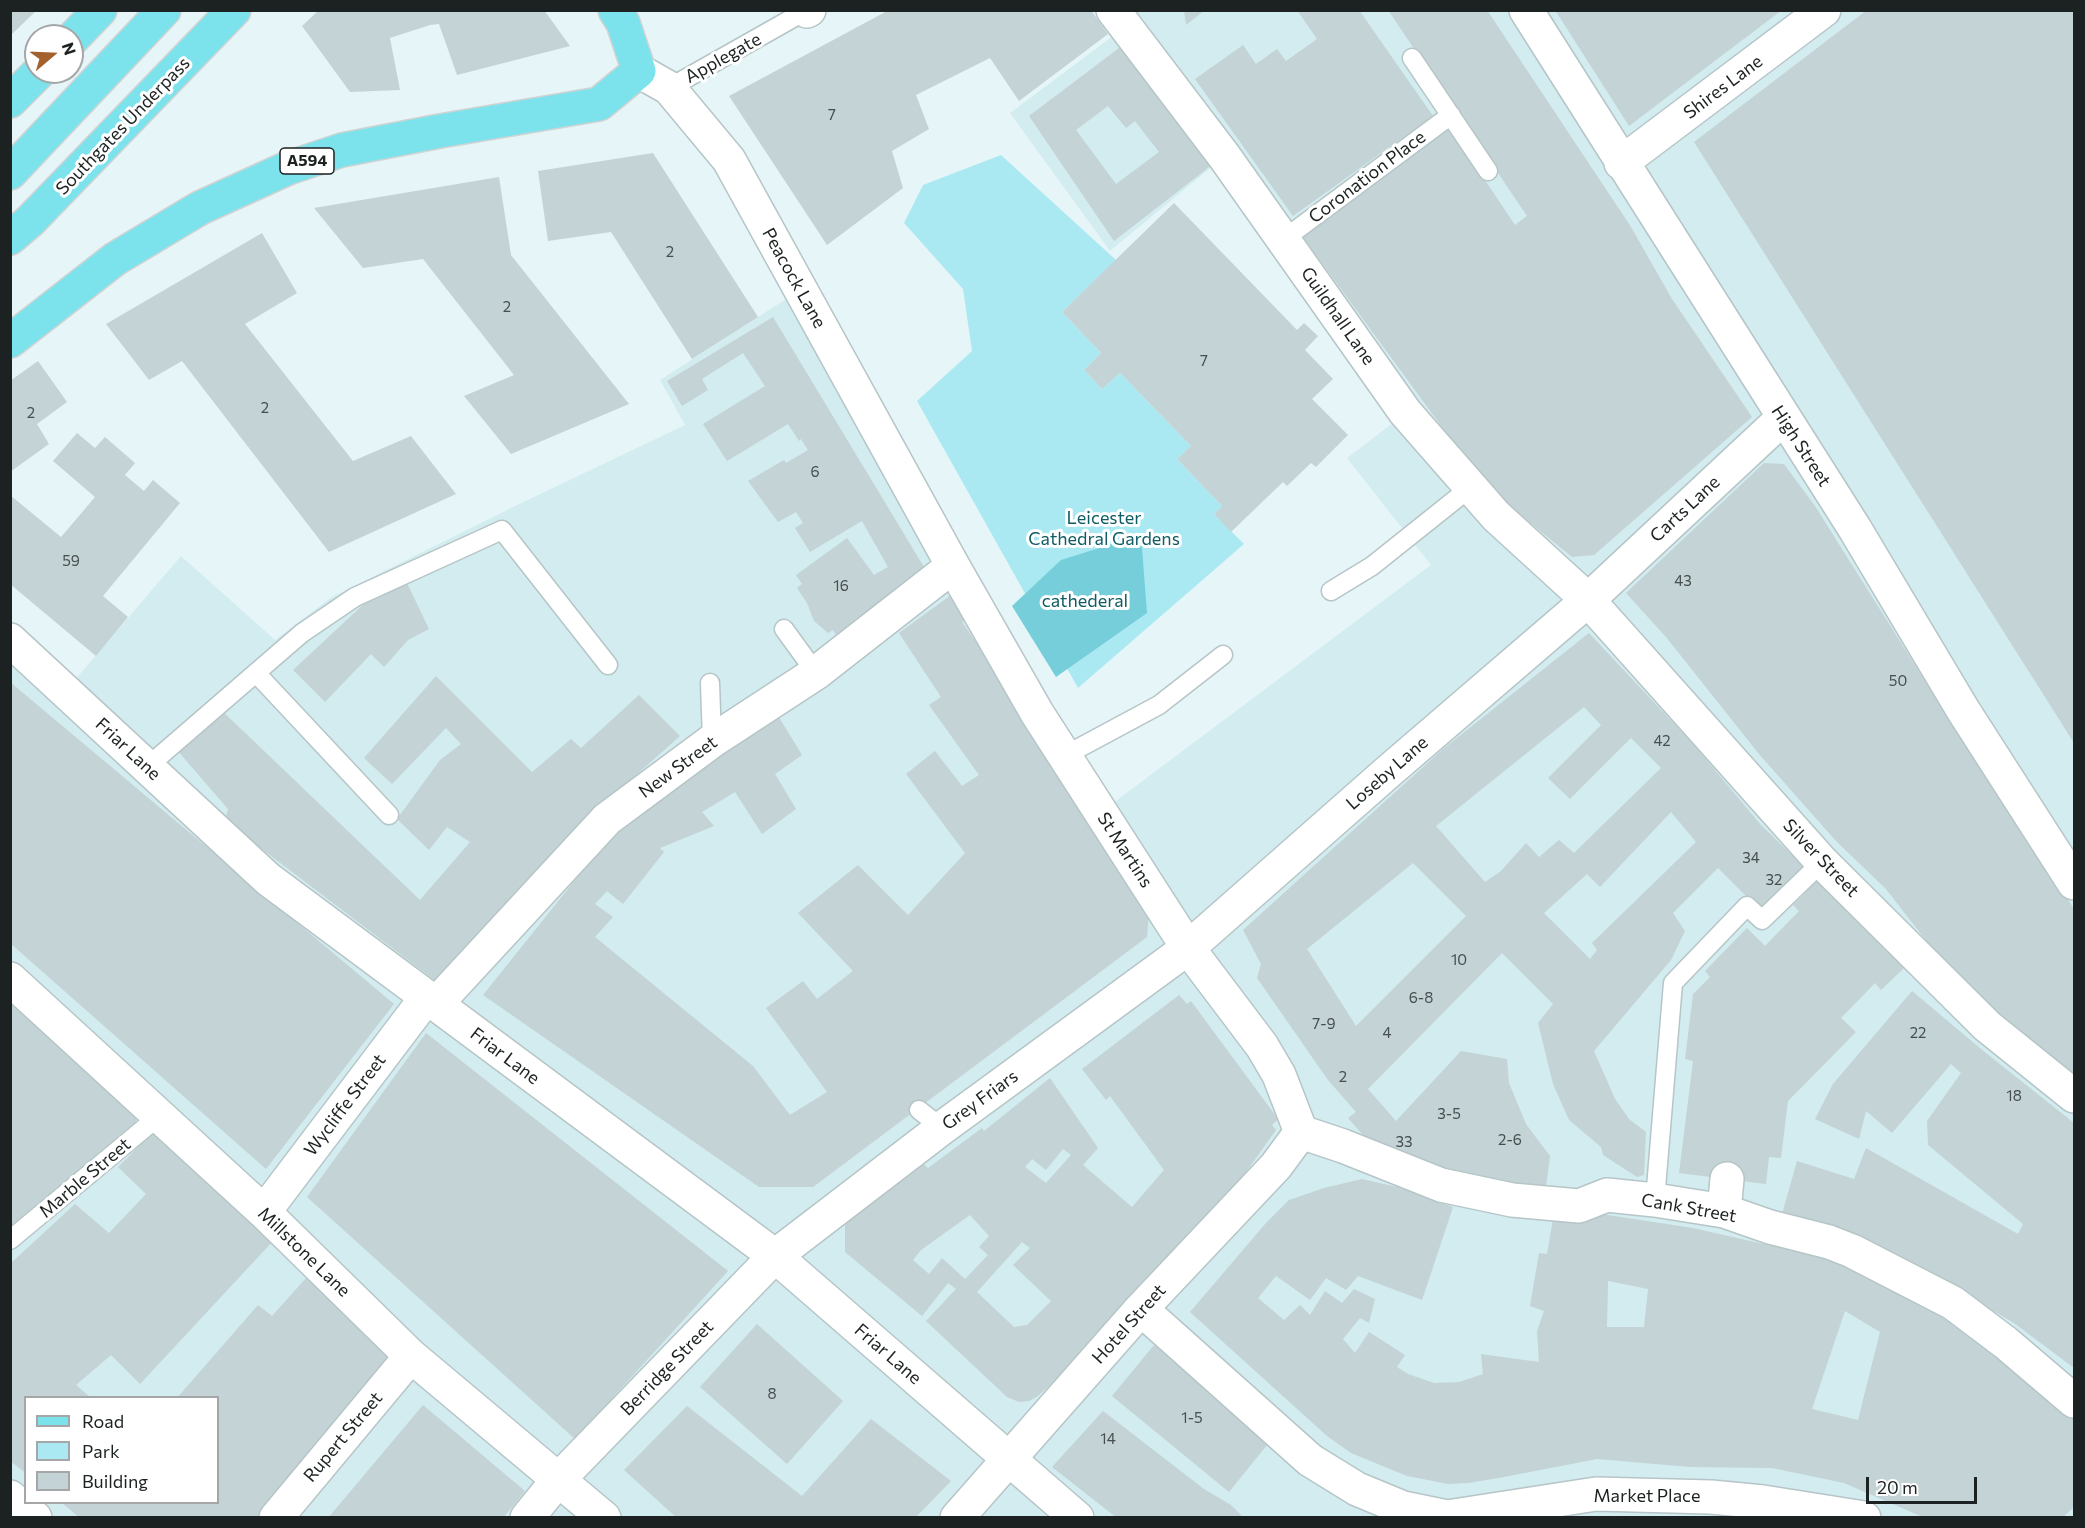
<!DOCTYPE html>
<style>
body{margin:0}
#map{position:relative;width:2085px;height:1528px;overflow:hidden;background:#e6f6f8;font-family:Commissioner,sans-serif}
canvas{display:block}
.frame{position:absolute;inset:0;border:12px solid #1c2122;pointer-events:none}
.legend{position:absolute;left:24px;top:1396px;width:195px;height:108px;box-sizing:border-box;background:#fff;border:2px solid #a4a6a7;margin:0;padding:8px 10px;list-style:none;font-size:18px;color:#1c2122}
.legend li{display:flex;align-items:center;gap:12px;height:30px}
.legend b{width:30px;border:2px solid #a4a6a7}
.north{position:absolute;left:24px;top:24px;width:60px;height:60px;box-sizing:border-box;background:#fff;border:2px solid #a4a6a7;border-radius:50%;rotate:71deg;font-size:16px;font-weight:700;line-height:24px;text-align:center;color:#1c2122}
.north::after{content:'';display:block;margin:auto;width:21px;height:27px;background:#a3612d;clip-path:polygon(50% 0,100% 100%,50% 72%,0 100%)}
.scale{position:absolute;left:1866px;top:1477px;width:111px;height:27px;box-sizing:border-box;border:3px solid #1c2122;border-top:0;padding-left:8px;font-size:18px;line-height:21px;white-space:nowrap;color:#1c2122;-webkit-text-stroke:4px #fff;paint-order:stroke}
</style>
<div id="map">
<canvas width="2085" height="1528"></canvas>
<div class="frame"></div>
<ul class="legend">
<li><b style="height:8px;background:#7ce3ed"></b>Road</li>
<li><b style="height:16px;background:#abe9f2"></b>Park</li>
<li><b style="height:16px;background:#c4d3d5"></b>Building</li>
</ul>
<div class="north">N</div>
<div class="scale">20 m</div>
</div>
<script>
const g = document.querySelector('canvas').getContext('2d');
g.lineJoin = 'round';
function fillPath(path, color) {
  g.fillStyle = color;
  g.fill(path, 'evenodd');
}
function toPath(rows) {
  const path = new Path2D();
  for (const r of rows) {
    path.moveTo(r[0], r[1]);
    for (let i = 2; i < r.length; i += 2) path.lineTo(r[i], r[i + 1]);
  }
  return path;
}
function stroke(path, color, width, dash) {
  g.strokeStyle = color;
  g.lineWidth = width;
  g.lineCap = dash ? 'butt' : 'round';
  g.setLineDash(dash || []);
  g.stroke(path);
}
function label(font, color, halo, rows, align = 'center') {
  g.font = font + ' Commissioner,sans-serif';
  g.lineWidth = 6;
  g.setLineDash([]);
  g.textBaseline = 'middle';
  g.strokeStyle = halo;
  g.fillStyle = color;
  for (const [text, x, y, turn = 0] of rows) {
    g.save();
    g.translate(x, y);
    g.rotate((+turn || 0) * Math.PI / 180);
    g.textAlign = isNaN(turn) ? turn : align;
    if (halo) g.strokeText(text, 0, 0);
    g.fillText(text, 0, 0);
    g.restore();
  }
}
const built = toPath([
 [1115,11,2074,11,2074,1517,35,1517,10,1497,10,640,74,681,181,556,275,640,332,597,513,507,685,425,660,380,800,290,1101,812,1431,565,1347,458,1406,413,1214,165,1110,251,1010,113,1125,27],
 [26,1398,218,1398,218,1502,26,1502]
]);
const green = toPath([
 [1001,155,1116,260,1062,312,1101,353,1084,370,1102,389,1120,373,1191,446,1177,459,1222,506,1214,514,1244,544,1078,688,917,401,972,351,963,289,904,223,923,185]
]);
const forest = toPath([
 [1141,535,1147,613,1056,677,1012,606,1061,560]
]);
const building = toPath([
 [10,10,37,10,10,36],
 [319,10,544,10,570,46,457,75,439,24,430,25,390,38,400,90,350,92,302,26],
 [889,10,1091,10,1108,34,1019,101,990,58,916,95,929,129,892,151,903,188,827,245,729,96],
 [1184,10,1205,10,1186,25],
 [1297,10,1359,10,1433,116,1293,216,1195,79,1243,45,1256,64,1277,49,1286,61,1317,39],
 [1388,10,1487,10,1631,227,1672,299,1752,417,1594,555,1572,557,1485,486,1303,237,1450,128,1515,225,1527,216],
 [1555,10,1782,10,1629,126],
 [1867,10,2074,10,2074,743,1694,142],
 [1127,42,1217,161,1114,241,1029,116],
 [1108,106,1126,128,1135,121,1159,152,1116,184,1076,130],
 [653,153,758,317,692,359,611,232,548,241,538,171],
 [499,177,511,255,629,404,511,454,464,396,514,375,423,259,363,268,314,208],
 [1174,203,1297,330,1304,323,1318,336,1305,350,1333,379,1312,399,1348,435,1316,467,1311,463,1287,486,1283,482,1231,532,1214,514,1222,506,1177,459,1191,446,1120,373,1102,389,1084,370,1101,353,1062,312],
 [262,233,297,293,245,324,353,461,411,436,456,494,329,552,182,361,149,380,106,324],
 [773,317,930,577,838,638,833,630,828,633,814,621,807,603,797,588,802,584,796,575,847,538,874,575,888,567,862,521,810,552,795,528,803,523,796,512,778,522,748,481,784,460,786,463,808,450,801,439,799,441,788,424,727,461,703,424,765,386,743,353,702,379,708,390,682,406,667,381],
 [38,361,67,402,37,424,49,444,10,472,10,381],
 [77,433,95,448,105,437,135,463,125,475,144,491,153,480,180,503,103,596,128,617,96,656,10,584,10,495,61,537,95,497,53,461],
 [1764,463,1784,464,1815,506,1935,697,1965,738,2074,909,2074,1079,2013,1030,1935,952,1886,889,1836,841,1759,754,1666,637,1626,593],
 [407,583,429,629,408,640,384,667,371,654,325,702,293,670,367,601],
 [958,590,974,615,962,622,1039,733,1032,737,1149,911,1147,937,813,1187,759,1187,483,995,616,829,777,714,802,755,775,774,796,809,762,834,735,792,702,812,714,826,660,848,664,852,623,904,607,891,595,904,613,917,595,937,753,1066,790,1115,827,1092,766,1008,803,981,817,999,853,971,798,913,858,865,908,915,965,853,906,774,935,751,962,786,979,775,929,705,941,697,899,633],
 [1589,633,1693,744,1761,825,1806,869,1762,912,1718,868,1673,913,1685,931,1671,960,1594,1051,1615,1099,1629,1119,1646,1132,1644,1175,1637,1177,1603,1155,1601,1147,1569,1120,1553,1084,1538,1023,1553,1004,1502,953,1368,1089,1396,1121,1461,1051,1507,1059,1509,1083,1526,1124,1550,1156,1545,1195,1465,1183,1370,1143,1348,1118,1356,1112,1328,1080,1257,978,1261,964,1243,930,1443,749],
 [1584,707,1601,725,1548,778,1570,799,1631,738,1661,768,1574,853,1559,840,1539,857,1526,843,1501,871,1485,882,1436,826],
 [1671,812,1696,842,1592,943,1597,950,1590,959,1544,913,1587,874,1600,887],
 [1413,863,1466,916,1356,1026,1307,949],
 [436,676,532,772,571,739,581,748,639,695,680,736,600,807,437,982,225,821,228,809,177,750,219,708,420,900,470,842,447,827,429,850,397,819,440,760,461,744,446,728,392,784,364,758],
 [10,682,394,1004,266,1169,10,943],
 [1817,881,1904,968,1881,990,1875,983,1841,1018,1856,1032,1788,1101,1781,1158,1769,1157,1766,1184,1679,1173,1693,1061,1685,1059,1693,994,1710,977,1705,971,1747,928,1765,946,1799,911,1793,905],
 [1912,991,1981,1049,2074,1123,2074,1368,2014,1323,1932,1275,1781,1218,1797,1161,1854,1179,1866,1148,2018,1234,2023,1224,1928,1145,1927,1121,1961,1073,1951,1064,1892,1133,1866,1111,1859,1139,1815,1119,1833,1084],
 [1179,995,1187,1004,1191,1001,1278,1119,1272,1125,1276,1130,1211,1221,1094,1345,1038,1396,1029,1401,1019,1402,1007,1397,926,1321,956,1289,948,1283,922,1316,845,1252,845,1224,924,1164,928,1168,982,1128,984,1131,1050,1078,1098,1148,1083,1165,1132,1207,1164,1170,1110,1096,1106,1100,1082,1069],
 [1063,1149,1071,1155,1046,1183,1025,1167,1032,1159,1046,1170],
 [970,1215,989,1236,979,1247,988,1255,965,1279,942,1258,929,1274,913,1260,921,1250],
 [1022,1242,1030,1248,1013,1265,1051,1301,1027,1325,1014,1327,977,1292],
 [10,998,136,1115,137,1129,10,1231],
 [426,1033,728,1271,575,1439,307,1197],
 [153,1132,273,1241,140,1384,111,1355,76,1385,91,1398,26,1398,26,1473,10,1461,10,1264,75,1204,109,1233,146,1194,118,1167],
 [1362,1179,1397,1187,1453,1207,1422,1300,1358,1276,1346,1290,1326,1278,1310,1300,1276,1276,1258,1298,1284,1320,1300,1305,1310,1315,1325,1291,1342,1303,1354,1289,1375,1299,1369,1323,1360,1318,1343,1339,1355,1353,1369,1332,1405,1355,1397,1367,1408,1374,1434,1383,1459,1382,1483,1374,1481,1354,1539,1362,1537,1331,1544,1311,1530,1306,1539,1253,1547,1254,1555,1207,1693,1228,1847,1263,1966,1331,2040,1388,2074,1420,2074,1507,2062,1518,1925,1518,1844,1483,1772,1468,1690,1467,1597,1459,1504,1477,1469,1483,1448,1484,1407,1476,1351,1453,1327,1436,1190,1312,1266,1223,1289,1200,1324,1188],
 [1608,1281,1648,1289,1644,1327,1607,1327],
 [1845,1311,1880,1332,1858,1420,1812,1409],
 [306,1278,393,1354,260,1518,80,1518,62,1503,218,1503,218,1398,177,1398,258,1305,272,1316],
 [757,1324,843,1401,787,1464,700,1387],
 [1154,1345,1271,1440,1229,1492,1112,1396],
 [423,1405,525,1491,503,1518,328,1518],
 [687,1406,802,1496,871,1419,951,1481,915,1518,677,1518,624,1470],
 [1103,1411,1204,1489,1231,1505,1244,1518,1117,1518,1052,1467]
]);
const lane = toPath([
 [1412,58,1488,171],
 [669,88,807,10],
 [1284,239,1451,115],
 [1331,591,1372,566,1471,487],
 [784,629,816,673],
 [256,673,389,815],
 [710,683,712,741],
 [1064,756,1159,705,1223,655],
 [147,767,302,633,355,597,502,530,608,665],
 [919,1110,942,1128],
 [1655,1200,1673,983,1747,906,1762,920,1822,862],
 [10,1240,159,1116]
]);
const street = toPath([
 [1113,10,1224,156,1405,412,1496,516,1588,600,1822,862,1987,1026,2074,1096],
 [1526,10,1855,529,1963,710,2074,883],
 [807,11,809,10],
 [639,71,669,88,729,160,953,566,1037,713,1188,948,1262,1046,1279,1075,1301,1132],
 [1621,163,1824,10],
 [10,640,268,879,775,1256,1077,1518],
 [10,979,264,1212,411,1356,604,1518],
 [436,1004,607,819,712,741,816,673,953,566],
 [1301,1132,1343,1146,1441,1185,1512,1200,1579,1206,1607,1195,1655,1200,1724,1211,1770,1227,1829,1242,1852,1251,1953,1303,2006,1343,2074,1401],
 [1724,1211,1727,1179],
 [264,1212,426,998],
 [1141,1309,1310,1460,1357,1489,1403,1508,1447,1517,1596,1494,1711,1497,1763,1502,1864,1518],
 [10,1497,35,1518],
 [276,1518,411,1356],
 [527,1518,558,1480,775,1256,942,1128,1188,948,1389,771,1588,600,1783,418],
 [957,1518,1141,1309,1276,1166,1301,1132]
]);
const primary = toPath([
 [72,39,100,10],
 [10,101,39,72],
 [10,173,164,10],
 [10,238,30,221,234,10],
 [10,341,115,259,200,208,288,168,342,150,440,131,599,104,639,71,623,23,615,10]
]);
const numberNames = [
 ["7",832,115],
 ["2",670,252],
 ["2",507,307],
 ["7",1204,361],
 ["2",265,408],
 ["2",31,413],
 ["6",815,472],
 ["59",71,561],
 ["43",1683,581],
 ["16",841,586],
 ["50",1898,681],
 ["42",1662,741],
 ["34",1751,858],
 ["32",1774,880],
 ["10",1459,960],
 ["6-8",1421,998],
 ["7-9",1324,1024],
 ["4",1387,1033],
 ["22",1918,1033],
 ["2",1343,1077],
 ["18",2014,1096],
 ["3-5",1449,1114],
 ["2-6",1510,1140],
 ["33",1404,1142],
 ["8",772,1394],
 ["1-5",1192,1418],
 ["14",1108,1439]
];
const shields = [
 [307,161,54]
];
const shieldNames = [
 ["A594",307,161]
];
const streetNames = [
 ["Applegate",723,58,-29],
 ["Shires Lane",1723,87,-37],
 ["Southgates Underpass",123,126,-46],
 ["Coronation Place",1367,177,-37],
 ["Peacock Lane",794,278,61],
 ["Guildhall Lane",1338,316,55],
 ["High Street",1801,446,57],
 ["Carts Lane",1685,509,-43],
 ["Friar Lane",128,749,43],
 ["New Street",678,767,-36],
 ["Loseby Lane",1387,773,-41],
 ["St Martins",1125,850,57],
 ["Silver Street",1821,858,46],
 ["Friar Lane",505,1056,37],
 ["Grey Friars",980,1100,-36],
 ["Wycliffe Street",345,1105,-53],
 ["Marble Street",85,1178,-40],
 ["Cank Street",1689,1208,10],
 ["Millstone Lane",304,1252,44],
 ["Hotel Street",1129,1324,-48],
 ["Friar Lane",888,1354,41],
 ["Berridge Street",667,1368,-46],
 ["Rupert Street",343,1437,-50],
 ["Market Place",1647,1496]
];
const parkNames = [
 ["Leicester",1104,518],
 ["Cathedral Gardens",1104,539],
 ["cathederal",1085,601]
];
fillPath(built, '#d3ecef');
fillPath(green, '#abe9f2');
fillPath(forest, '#75ced9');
fillPath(building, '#c4d3d5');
stroke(lane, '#b6c5c7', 21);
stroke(street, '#b6c5c7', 36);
stroke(primary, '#d2d3d3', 36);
stroke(lane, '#fff', 18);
stroke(street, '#fff', 33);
stroke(primary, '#7ce3ed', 33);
label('15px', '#464e4f', null, numberNames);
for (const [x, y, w] of shields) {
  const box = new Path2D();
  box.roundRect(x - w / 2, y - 13, w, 26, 4.5);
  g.fillStyle = '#fff';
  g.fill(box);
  stroke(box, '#1c2122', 1.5);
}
label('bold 16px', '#1c2122', null, shieldNames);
label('18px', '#1c2122', '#fff', streetNames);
label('18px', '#0f5c64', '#fff', parkNames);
</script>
